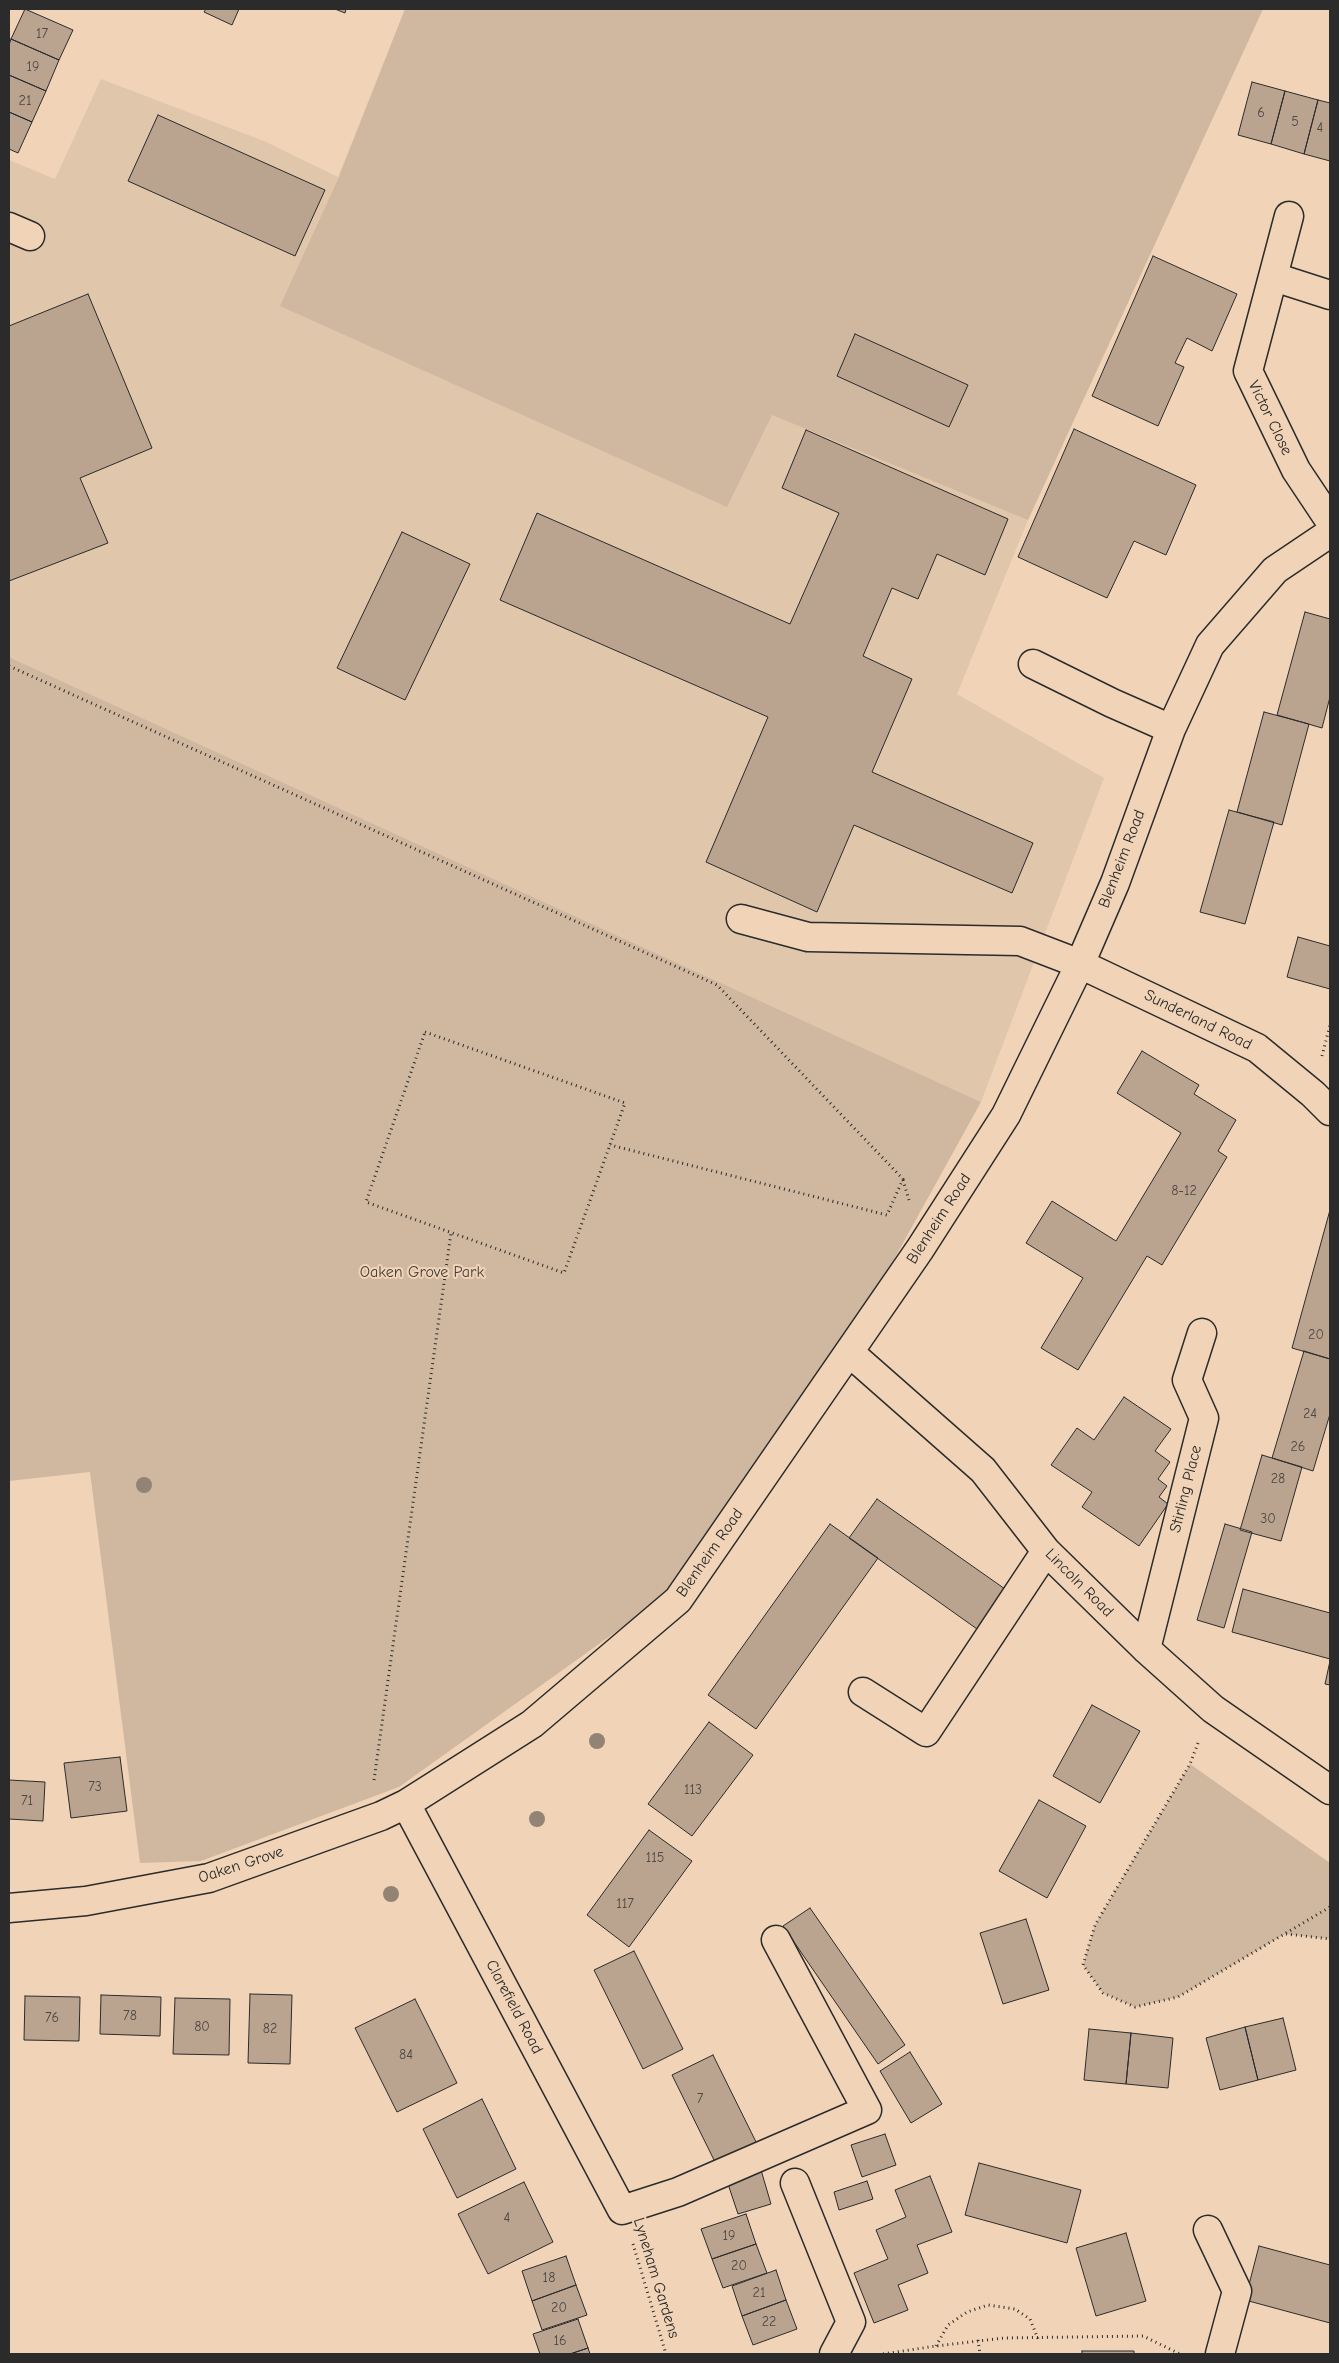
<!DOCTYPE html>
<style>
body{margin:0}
#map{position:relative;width:1339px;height:2363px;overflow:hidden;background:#f1d4b7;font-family:"Comic Neue",sans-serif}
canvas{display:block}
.frame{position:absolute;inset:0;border:10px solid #2b2b2b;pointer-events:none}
</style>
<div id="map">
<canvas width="1339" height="2363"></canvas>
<div class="frame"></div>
</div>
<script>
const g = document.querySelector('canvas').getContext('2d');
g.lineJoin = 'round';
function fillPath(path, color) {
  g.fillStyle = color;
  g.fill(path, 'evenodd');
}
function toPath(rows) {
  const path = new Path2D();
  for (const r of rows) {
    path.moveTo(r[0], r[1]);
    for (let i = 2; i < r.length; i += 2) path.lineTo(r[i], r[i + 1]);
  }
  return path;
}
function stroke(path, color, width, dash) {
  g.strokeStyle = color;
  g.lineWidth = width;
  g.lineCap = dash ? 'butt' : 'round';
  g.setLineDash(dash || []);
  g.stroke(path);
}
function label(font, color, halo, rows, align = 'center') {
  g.font = font + ' "Comic Neue",sans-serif';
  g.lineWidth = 4;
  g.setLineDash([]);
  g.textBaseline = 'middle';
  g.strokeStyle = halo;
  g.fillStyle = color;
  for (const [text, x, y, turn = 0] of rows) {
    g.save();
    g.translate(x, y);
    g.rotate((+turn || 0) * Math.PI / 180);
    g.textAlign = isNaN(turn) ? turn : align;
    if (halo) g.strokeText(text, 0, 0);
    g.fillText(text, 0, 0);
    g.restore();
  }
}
const built = toPath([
 [405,9,1263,9,1028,520,957,694,1104,778,981,1102,9,657,9,160,55,179,101,79,264,141,338,177]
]);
const green = toPath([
 [405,9,1263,9,1028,520,772,415,727,507,280,306,339,177],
 [9,657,981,1102,866,1310,669,1594,399,1787,201,1861,140,1863,90,1472,9,1481],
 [1190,1764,1330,1863,1330,1939,1285,1934,1178,1997,1135,2007,1103,1993,1083,1965,1095,1925]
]);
const building = toPath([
 [25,9,73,30,59,60,11,39,25,9],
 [206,9,239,9,232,25,204,12,206,9],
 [335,9,346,9,345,13,335,9],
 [11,39,59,60,46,91,9,75,9,45,11,39],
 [9,75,46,91,32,122,9,112,9,75],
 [1252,82,1285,91,1271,144,1238,135,1252,82],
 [1285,91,1318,100,1304,154,1271,144,1285,91],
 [1318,100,1330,103,1330,161,1304,154,1318,100],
 [9,112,32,122,18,153,9,149,9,112],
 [158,115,325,190,295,256,128,181,158,115],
 [1153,256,1237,294,1212,351,1187,338,1175,363,1184,367,1158,426,1092,396,1153,256],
 [88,294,152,448,80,478,108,543,9,581,9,326,88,294],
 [855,334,968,385,949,427,837,376,855,334],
 [1074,429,1196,485,1166,555,1134,541,1107,598,1018,557,1074,429],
 [806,430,1008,519,985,575,937,554,918,599,892,588,863,656,912,679,872,772,1033,843,1012,893,854,825,817,912,706,862,768,717,500,600,537,513,790,624,839,513,782,488,806,430],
 [402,532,470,564,405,700,337,668,402,532],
 [1305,612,1330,619,1330,697,1322,728,1277,715,1305,612],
 [1264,712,1309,724,1282,825,1237,812,1264,712],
 [1229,810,1274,822,1245,924,1200,912,1229,810],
 [1298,937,1330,946,1330,989,1287,977,1298,937],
 [1142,1051,1199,1085,1194,1094,1236,1120,1218,1151,1227,1157,1162,1265,1147,1256,1078,1370,1041,1348,1083,1278,1026,1243,1052,1201,1116,1241,1181,1133,1117,1093,1142,1051],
 [1330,1210,1330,1359,1292,1348,1330,1210],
 [1304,1351,1330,1359,1330,1414,1313,1471,1272,1458,1304,1351],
 [1124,1397,1171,1429,1155,1451,1170,1462,1158,1479,1167,1486,1159,1497,1168,1504,1139,1546,1082,1507,1092,1492,1051,1465,1077,1428,1094,1440,1124,1397],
 [1262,1455,1302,1467,1281,1541,1240,1530,1262,1455],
 [877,1499,1005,1589,977,1629,849,1538,877,1499],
 [830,1524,878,1558,756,1729,708,1695,830,1524],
 [1225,1524,1252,1532,1224,1628,1197,1620,1225,1524],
 [1243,1589,1330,1613,1330,1659,1232,1632,1243,1589],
 [1330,1661,1330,1685,1325,1684,1330,1661],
 [1092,1705,1140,1731,1100,1803,1053,1776,1092,1705],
 [709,1722,753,1755,692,1836,648,1804,709,1722],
 [120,1757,127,1811,71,1818,64,1763,120,1757],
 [9,1780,45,1782,43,1821,9,1819,9,1780],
 [1039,1800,1086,1826,1047,1898,999,1871,1039,1800],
 [649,1830,692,1861,629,1947,587,1915,649,1830],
 [810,1908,905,2045,878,2064,783,1926,810,1908],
 [1026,1919,1049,1990,1003,2004,980,1933,1026,1919],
 [634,1951,683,2049,643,2069,594,1970,634,1951],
 [250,1994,292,1995,290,2064,248,2063,250,1994],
 [101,1995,161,1997,160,2036,100,2034,101,1995],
 [25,1996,80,1997,79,2041,24,2040,25,1996],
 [175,1998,230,1999,229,2055,173,2054,175,1998],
 [415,1999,457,2083,397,2112,355,2028,415,1999],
 [1283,2018,1296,2070,1258,2080,1245,2027,1283,2018],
 [1245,2027,1258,2080,1220,2090,1206,2038,1245,2027],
 [1089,2029,1131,2033,1126,2084,1084,2080,1089,2029],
 [1131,2033,1173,2038,1168,2088,1126,2084,1131,2033],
 [910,2052,942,2104,911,2123,880,2071,910,2052],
 [713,2055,759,2148,718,2168,672,2075,713,2055],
 [482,2099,516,2169,457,2198,423,2129,482,2099],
 [885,2134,896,2165,862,2177,851,2145,885,2134],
 [979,2163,1081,2190,1067,2243,965,2215,979,2163],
 [761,2170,771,2204,738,2214,727,2181,761,2170],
 [930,2176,952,2232,917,2245,928,2273,898,2285,908,2310,874,2323,854,2273,888,2259,876,2230,906,2217,895,2190,930,2176],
 [867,2181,873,2199,839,2210,834,2192,867,2181],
 [524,2182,553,2242,488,2274,458,2214,524,2182],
 [746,2214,756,2244,712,2259,701,2229,746,2214],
 [1126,2233,1146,2301,1096,2316,1076,2248,1126,2233],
 [756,2244,767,2273,723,2288,712,2259,756,2244],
 [1259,2246,1330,2265,1330,2323,1245,2300,1259,2246],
 [566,2256,576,2285,532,2301,522,2271,566,2256],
 [776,2270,786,2300,742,2316,732,2286,776,2270],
 [576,2285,587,2315,542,2330,532,2301,576,2285],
 [786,2300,797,2329,753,2345,742,2316,786,2300],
 [578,2319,588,2348,570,2354,540,2354,533,2334,578,2319],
 [588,2348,590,2354,570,2354,588,2348],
 [1082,2351,1134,2351,1134,2354,1082,2354,1082,2351]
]);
const path = toPath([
 [9,666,717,985,903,1179,887,1215,610,1145],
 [425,1032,625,1103,564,1273,366,1202,425,1032],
 [1322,1056,1330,1025],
 [903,1180,909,1200],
 [1198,1743,1190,1764,1095,1925,1083,1965,1103,1993,1135,2007,1178,1997,1330,1907],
 [374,1780,451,1233],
 [1286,1934,1330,1939],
 [633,2244,666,2354],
 [978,2340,980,2354],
 [936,2346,948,2325,967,2312,988,2305,1015,2309,1030,2319,1038,2339],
 [883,2354,936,2346,1004,2338,1143,2336,1180,2354]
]);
const minor = toPath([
 [1289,216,1248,371,1296,470,1330,521],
 [9,227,30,236],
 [1274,277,1330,295],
 [1033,664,1112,703,1171,729],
 [741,919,808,937,1020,941,1080,964,1257,1048,1313,1094,1330,1111],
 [849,1352,983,1470,1046,1551,1146,1649,1213,1709,1330,1790],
 [1146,1649,1204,1418,1187,1380,1202,1333],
 [863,1692,926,1732,1046,1551],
 [406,1804,622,2210,678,2192,867,2110,776,1940],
 [9,1908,86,1901,209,1878,381,1816,406,1804,532,1724,678,1600,920,1249,1006,1115,1080,964,1115,883,1171,729,1210,645,1275,570,1330,533],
 [795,2183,851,2322,834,2354],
 [1208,2230,1237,2291,1220,2354]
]);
const trees = [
 [144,1485],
 [597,1741],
 [537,1819],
 [391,1894]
];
const numberNames = [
 ["17",42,34],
 ["19",33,67],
 ["21",25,101],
 ["6",1261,113],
 ["5",1295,122],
 ["4",1320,128],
 ["8-12",1184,1191],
 ["20",1316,1335],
 ["24",1310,1414],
 ["26",1298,1447],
 ["28",1278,1479],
 ["30",1268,1519],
 ["73",95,1787],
 ["113",693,1790],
 ["71",27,1801],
 ["115",655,1858],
 ["117",625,1904],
 ["78",130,2016],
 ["76",52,2018],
 ["80",202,2027],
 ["82",270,2029],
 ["84",406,2055],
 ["7",700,2099],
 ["4",507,2218],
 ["19",729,2236],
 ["20",739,2266],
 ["18",549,2278],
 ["21",759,2293],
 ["20",559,2308],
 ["22",769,2322],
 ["16",560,2341]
];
const streetNames = [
 ["Victor Close",1270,418,64],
 ["Blenheim Road",1122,859,-69],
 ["Sunderland Road",1198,1020,26],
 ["Blenheim Road",939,1219,-57],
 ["Stirling Place",1186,1489,-76],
 ["Blenheim Road",710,1553,-55],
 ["Lincoln Road",1079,1583,45],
 ["Oaken Grove",241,1865,-18],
 ["Clarefield Road",514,2007,62],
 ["Lyneham Gardens",656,2278,73]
];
const parkNames = [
 ["Oaken Grove Park",422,1272]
];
fillPath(built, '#e0c6ab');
fillPath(green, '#d0b8a0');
fillPath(building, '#baa490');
stroke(building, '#2b2b2b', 1);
stroke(minor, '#2b2b2b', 31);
stroke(path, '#2b2b2b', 3, [1, 4]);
stroke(minor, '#f1d4b7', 28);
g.fillStyle = '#928374';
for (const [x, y] of trees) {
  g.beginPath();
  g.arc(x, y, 8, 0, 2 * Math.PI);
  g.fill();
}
label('14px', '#4f4944', null, numberNames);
label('16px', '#2b2b2b', '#f1d4b7', streetNames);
label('16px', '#44403d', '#f1d4b7', parkNames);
</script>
